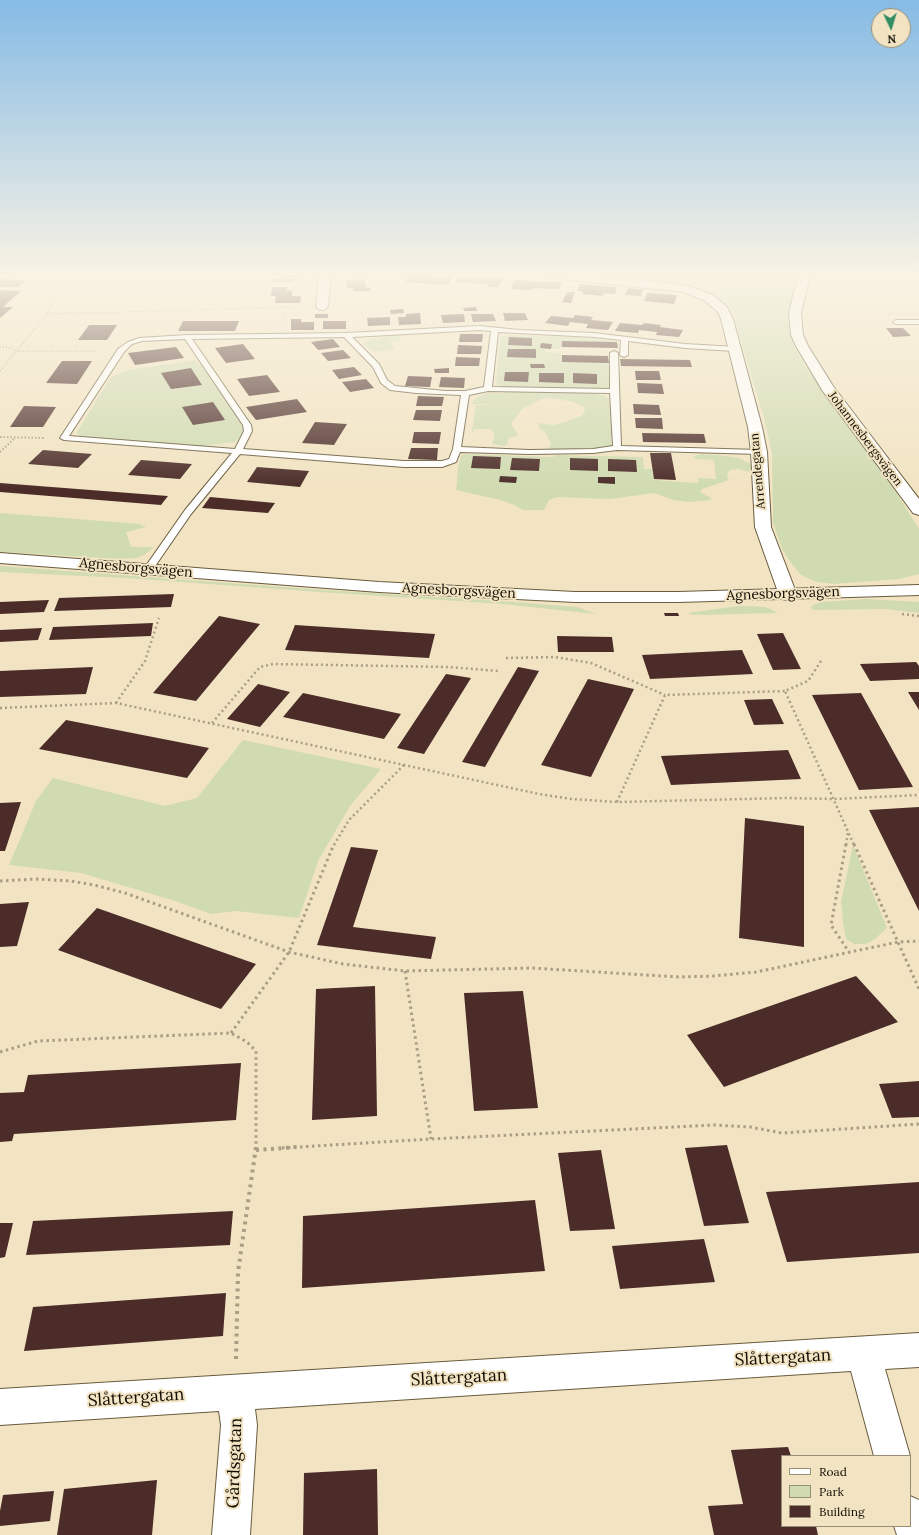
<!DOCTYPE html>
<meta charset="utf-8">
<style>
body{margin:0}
#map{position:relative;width:919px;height:1535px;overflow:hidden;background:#f2e4c3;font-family:Lora,serif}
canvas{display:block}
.legend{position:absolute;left:781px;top:1455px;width:130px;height:72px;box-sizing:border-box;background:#f2e4c3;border:1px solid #988e76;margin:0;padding:5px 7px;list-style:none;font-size:12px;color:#120d03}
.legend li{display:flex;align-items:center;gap:8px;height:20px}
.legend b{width:20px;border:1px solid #988e76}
.north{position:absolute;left:871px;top:8px;width:40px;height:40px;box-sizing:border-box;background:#f2e4c3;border:1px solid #988e76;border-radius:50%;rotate:176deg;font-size:11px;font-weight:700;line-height:16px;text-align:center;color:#120d03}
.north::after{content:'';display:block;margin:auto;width:14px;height:18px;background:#308c62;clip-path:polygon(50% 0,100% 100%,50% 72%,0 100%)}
</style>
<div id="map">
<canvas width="919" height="1535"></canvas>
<ul class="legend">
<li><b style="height:5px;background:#fff"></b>Road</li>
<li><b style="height:11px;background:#d0dbb1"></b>Park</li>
<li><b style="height:11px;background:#4b2c28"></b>Building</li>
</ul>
<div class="north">N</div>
</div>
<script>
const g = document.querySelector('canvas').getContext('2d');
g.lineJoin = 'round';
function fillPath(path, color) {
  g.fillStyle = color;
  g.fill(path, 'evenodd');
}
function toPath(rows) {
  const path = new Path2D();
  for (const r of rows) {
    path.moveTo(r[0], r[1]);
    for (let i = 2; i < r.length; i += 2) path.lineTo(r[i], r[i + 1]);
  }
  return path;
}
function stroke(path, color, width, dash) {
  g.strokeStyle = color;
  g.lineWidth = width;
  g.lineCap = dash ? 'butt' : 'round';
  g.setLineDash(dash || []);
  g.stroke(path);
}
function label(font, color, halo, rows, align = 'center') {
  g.font = font + ' Lora,serif';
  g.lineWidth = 4;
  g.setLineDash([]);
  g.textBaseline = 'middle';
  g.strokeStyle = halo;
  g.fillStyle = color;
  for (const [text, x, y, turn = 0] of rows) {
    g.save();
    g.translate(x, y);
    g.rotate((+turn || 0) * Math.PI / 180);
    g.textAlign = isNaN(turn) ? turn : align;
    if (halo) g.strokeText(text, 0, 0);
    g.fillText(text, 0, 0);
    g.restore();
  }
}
const green = toPath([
 [618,275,662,277,661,275,798,275,788,322,790,335,794,346,805,366,894,489,919,529,919,574,899,579,834,584,817,582,801,575,791,563,782,549,773,522,772,453,764,418,738,331,736,317,728,305,714,295,704,291,671,283,637,279],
 [398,335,402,341,390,342,395,349,375,352,363,345,363,343,370,339],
 [512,335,580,337,617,342,562,341,562,347,557,349,545,349,546,352,561,353,562,361,609,362,609,361,611,361,611,388,604,389,500,387,496,384,500,338,501,336],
 [195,360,203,368,242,425,244,430,241,436,235,442,194,447,85,438,78,434,77,432,111,377,128,370],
 [505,391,592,393,605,396,608,399,611,413,611,448,606,450,540,452,548,449,551,444,546,433,539,428,539,423,553,425,565,422,581,416,585,411,584,407,573,402,558,399,543,398,522,409,511,424,518,435,508,439,508,444,504,446,493,444,492,442,495,438,493,435,495,434,490,429,474,429,473,435,472,430,476,405,502,405,471,404,476,398,486,393,504,393,504,394],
 [466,454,553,457,556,455,643,457,644,469,652,469,654,479,665,481,698,483,698,478,716,479,714,460,695,459,694,456,701,454,719,455,739,458,751,464,752,466,749,472,738,469,731,470,728,472,727,475,729,480,702,489,700,492,711,498,711,500,689,502,673,500,654,493,610,499,557,497,549,500,544,510,523,510,512,504,500,500,456,490,458,469,461,455],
 [0,513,140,524,146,527,126,532,131,547,153,547,152,549,144,555,136,558,121,559,0,552],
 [0,566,324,590,514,602,577,607,596,614,503,604,320,592,126,578,0,572],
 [866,599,919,602,919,613,886,609,814,610,811,608,813,605,821,602],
 [738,606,766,607,778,613,693,615,688,613],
 [243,740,381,769,350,806,318,861,299,918,236,911,211,914,175,901,81,873,9,865,36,801,53,778,165,806,197,798],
 [853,845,887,928,875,939,866,944,854,944,846,939,843,922,841,902]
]);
const building = toPath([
 [282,275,304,275,304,277,282,278],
 [409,275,430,275,429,277,452,278,447,285,404,282],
 [459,276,475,277,503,278,498,287,487,287,489,284,455,282],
 [0,279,27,280,17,287,0,287],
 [273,279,295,279,294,282,273,282],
 [365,279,366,288,370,288,370,291,353,291,353,288,347,288,347,280],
 [515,280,549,282,562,282,558,289,533,288,532,290,511,289,513,286,511,286],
 [580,284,617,287,615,294,604,293,603,296,582,294,583,292,577,291],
 [272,287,287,287,287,291,292,290,292,296,301,296,300,303,275,303,276,296,271,296],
 [628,288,636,289,643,289,641,296,625,295],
 [0,290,21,291,3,307,13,307,0,318],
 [567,292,575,292,571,303,562,302],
 [647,293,677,295,674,304,644,301],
 [476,307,477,311,464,311,463,308],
 [403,309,404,313,391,314,390,310],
 [420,313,421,324,399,325,398,317,406,317,406,314],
 [503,313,525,313,528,320,505,321],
 [315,314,328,314,328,318,315,318],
 [464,314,465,322,443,323,441,315],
 [471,314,493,314,496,321,473,322],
 [575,315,593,317,591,320,613,322,608,330,586,328,588,324,570,322,568,326,545,323,551,316,573,318],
 [390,317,390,325,368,326,367,318],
 [291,319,301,319,301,322,314,322,314,330,291,330],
 [183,321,239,321,235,331,178,331],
 [323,321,346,321,346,329,323,329],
 [620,323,642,325,644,323,661,325,660,327,683,330,679,337,656,335,657,332,639,330,638,333,615,331],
 [89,325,117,325,107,340,78,340],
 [886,328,903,328,911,336,893,337],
 [460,334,483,334,482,342,459,342],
 [509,337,532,338,532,346,508,345],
 [333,339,340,347,318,350,311,342],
 [562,341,617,342,618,348,562,347],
 [541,343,552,344,551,349,540,348],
 [243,344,255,359,226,363,215,348],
 [458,345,482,346,481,354,457,354],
 [176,347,184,358,135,365,128,353],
 [508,349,536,349,536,358,507,357],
 [343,350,351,358,328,361,321,353],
 [562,355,608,356,609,363,562,362],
 [456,357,480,358,479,366,455,366],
 [620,359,690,360,692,367,621,366],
 [62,361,92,361,77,384,46,383],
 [530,364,544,364,545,368,531,368],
 [354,367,362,375,339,379,332,370],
 [191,368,202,385,171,389,161,373],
 [449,368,449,373,435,373,434,369],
 [635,371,659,371,661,380,636,380],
 [505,372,529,372,528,382,504,381],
 [539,373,564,373,564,383,539,382],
 [573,373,597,374,597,384,573,383],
 [267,375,280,392,249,396,237,379],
 [408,376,432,377,430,387,405,386],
 [441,377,465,378,464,388,439,387],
 [366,379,374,388,350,392,342,382],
 [637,383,662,384,664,394,638,393],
 [418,396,444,397,442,406,416,406],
 [297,399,307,412,256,420,246,407],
 [213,402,225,420,193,425,182,407],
 [633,404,659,405,661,415,634,414],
 [24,406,56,407,43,427,10,427],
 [416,410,442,410,440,421,413,420],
 [635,418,662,418,663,429,636,428],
 [315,422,347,424,334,445,302,443],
 [414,432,441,432,439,444,412,443],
 [642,433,704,434,706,443,643,442],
 [411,448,438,448,437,460,408,459],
 [43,450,92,454,78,468,28,464],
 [650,453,671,453,676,480,654,479],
 [473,456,501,457,500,469,471,468],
 [512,458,540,459,539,471,510,470],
 [570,458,598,459,598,471,570,470],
 [608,459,636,460,637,472,608,471],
 [141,460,192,464,180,479,128,475],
 [257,467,309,471,300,487,247,482],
 [500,476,517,477,516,483,499,482],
 [598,477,615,477,615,484,598,483],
 [0,483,168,496,161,505,0,492],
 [210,497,275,503,268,513,202,508],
 [174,594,171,607,54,611,59,598],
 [49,600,44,612,0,614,0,602],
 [664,613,678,613,679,616,665,616],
 [219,616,260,624,196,701,153,693],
 [153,623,151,636,49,640,53,627],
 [295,625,435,634,429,658,285,650],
 [42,628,38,640,0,642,0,630],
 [783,633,801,669,773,670,757,634],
 [557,636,612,637,614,652,558,652],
 [742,650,753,674,650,679,642,655],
 [916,662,919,666,919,679,870,681,860,664],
 [93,667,86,694,0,697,0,671],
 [518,667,539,671,485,767,462,762],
 [446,674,471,678,424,754,397,748],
 [588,679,634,689,591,777,541,765],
 [258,684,290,692,260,727,227,719],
 [908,692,919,692,919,710],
 [303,693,401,714,384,739,283,717],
 [861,693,913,787,859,790,812,695],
 [772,699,784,724,754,725,744,700],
 [66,720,209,748,187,778,39,749],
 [788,750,801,779,671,785,661,756],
 [21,802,5,851,0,851,0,803],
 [919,807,919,911,869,810],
 [745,818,804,826,804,947,739,938],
 [351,847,378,850,353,927,436,937,431,959,317,945],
 [29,902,17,946,0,947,0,904],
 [97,908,256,964,221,1009,58,950],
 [856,976,898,1022,724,1087,687,1035],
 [375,986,377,1116,312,1120,316,989],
 [523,991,538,1108,474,1111,464,993],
 [241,1063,236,1120,14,1134,12,1141,0,1142,0,1093,24,1092,28,1075],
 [919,1081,919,1117,892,1118,879,1084],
 [727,1145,749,1223,704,1226,685,1148],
 [601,1150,615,1229,570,1231,558,1153],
 [919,1182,919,1253,787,1262,766,1192],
 [535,1200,545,1271,302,1288,303,1216],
 [233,1211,230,1245,26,1255,33,1221],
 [0,1223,13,1223,5,1257,0,1258],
 [704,1239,715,1282,620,1289,612,1246],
 [226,1293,223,1336,24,1351,33,1307],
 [788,1447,791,1456,782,1456,782,1526,816,1526,818,1535,714,1535,708,1506,743,1504,731,1450],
 [377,1469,378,1535,303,1535,304,1473],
 [157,1480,152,1535,57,1535,64,1489],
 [54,1491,50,1521,0,1526,0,1511,3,1495]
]);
const pathFar4 = toPath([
 [47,314,301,307],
 [283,317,290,307],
 [0,347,11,348,17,351,97,351],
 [0,371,47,314,68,275]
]);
const pathFar3 = toPath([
 [0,437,45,438],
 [0,452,15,438]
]);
const pathFar2 = toPath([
 [902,614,919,616],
 [506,658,555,657,591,663,665,695],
 [821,661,808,681,785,691,854,845],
 [116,703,145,661,159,618],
 [0,708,116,703,539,794,572,799,617,802,787,798,834,799,919,795],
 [212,723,260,667,273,664,449,667,498,671],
 [617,802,665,695,785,691],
 [334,845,349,820,405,764],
 [846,845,848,832]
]);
const pathFar1 = toPath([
 [846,844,831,925,849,952],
 [854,844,919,989],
 [0,881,36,879,71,881,94,885,125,893,289,952,343,964,405,971,532,968,679,977,713,976,756,972,898,942,919,941],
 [405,971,431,1139],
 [231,1033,289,952,334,844],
 [0,1052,38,1041,231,1033,247,1042,256,1051,256,1148],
 [282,1148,431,1139,714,1125,750,1127,782,1133,919,1124]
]);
const path = toPath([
 [256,1150,298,1147],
 [236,1359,238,1272,256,1147]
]);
const service = toPath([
 [919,320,919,324,896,324,893,322,896,320,919,320],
 [480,326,519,330,594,333,685,344,737,347,737,351,734,351,685,348,628,341,628,355,624,357,620,355,621,340,594,337,498,332,492,387,610,389,610,353,614,351,618,353,621,446,759,450,763,452,759,454,617,450,593,453,529,454,460,452,456,462,442,467,404,467,240,454,191,514,151,572,148,573,143,570,185,510,232,453,64,440,60,438,118,349,128,342,139,338,187,335,346,333,480,326],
 [480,330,491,331,484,387,465,391,445,391,395,386,387,380,379,364,352,337,480,330],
 [344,337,373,367,381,383,390,390,416,393,461,395,453,449,449,459,442,461,404,461,243,449,252,431,251,425,192,339,344,337],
 [185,339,243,425,244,431,235,449,69,436,124,352,132,344,142,341,185,339],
 [488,391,610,393,613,446,593,449,529,450,461,447,469,395,488,391]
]);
const minor = toPath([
 [319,275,331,275,328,306,326,309,322,310,318,309,316,306,319,275],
 [545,275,586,275,671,283,691,287,713,295,727,307,733,319,762,427,767,452,771,527,797,595,794,599,788,600,782,599,779,595,755,527,751,452,748,427,721,319,718,312,705,301,684,292,551,278,547,277,545,275],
 [919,1333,919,1367,885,1369,910,1456,910,1457,874,1456,851,1371,255,1409,257,1425,250,1535,212,1535,221,1425,219,1411,0,1425,0,1389,919,1333],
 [910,1496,919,1500,919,1535,897,1535,894,1526,910,1526,910,1496]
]);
const tertiary = toPath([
 [798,275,810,275,801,313,803,335,808,346,833,386,919,499,919,515,913,513,822,390,796,346,791,335,789,313,798,275],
 [0,553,379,582,575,592,678,592,919,585,919,595,678,602,575,602,379,592,0,563,0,553]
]);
const farStreetnames = [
 ["Johannesbergsvägen",865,439,53],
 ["Arrendegatan",758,471,-95]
];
const streetNames = [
 ["Agnesborgsvägen",136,568,5],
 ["Agnesborgsvägen",459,591,3],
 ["Agnesborgsvägen",783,594,-2]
];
const nearStreetnames = [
 ["Slåttergatan",783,1358,-3],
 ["Slåttergatan",459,1378,-3],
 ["Slåttergatan",136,1398,-4],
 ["Gårdsgatan",235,1463,-88]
];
fillPath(green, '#d0dbb1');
fillPath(building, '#4b2c28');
stroke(service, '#685b3e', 2);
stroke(minor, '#685b3e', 2);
stroke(tertiary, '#685b3e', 2);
stroke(pathFar4, '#a99e85', 1.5, [1, 2]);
stroke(pathFar3, '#a99e85', 2, [1.5, 2]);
stroke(pathFar2, '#a99e85', 2.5, [2, 3]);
stroke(pathFar1, '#a99e85', 3, [2.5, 3.5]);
stroke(path, '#a99e85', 4, [3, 4.5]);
fillPath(service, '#fff');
fillPath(minor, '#fff');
fillPath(tertiary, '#fff');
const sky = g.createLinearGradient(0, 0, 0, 490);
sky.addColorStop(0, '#86bbe5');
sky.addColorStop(0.56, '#f9f3e4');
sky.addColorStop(1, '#f9f3e400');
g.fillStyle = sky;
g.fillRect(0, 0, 919, 490);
label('12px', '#120d03', '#f2e4c3', farStreetnames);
label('14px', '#120d03', '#f2e4c3', streetNames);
label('17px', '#120d03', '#f2e4c3', nearStreetnames);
</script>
